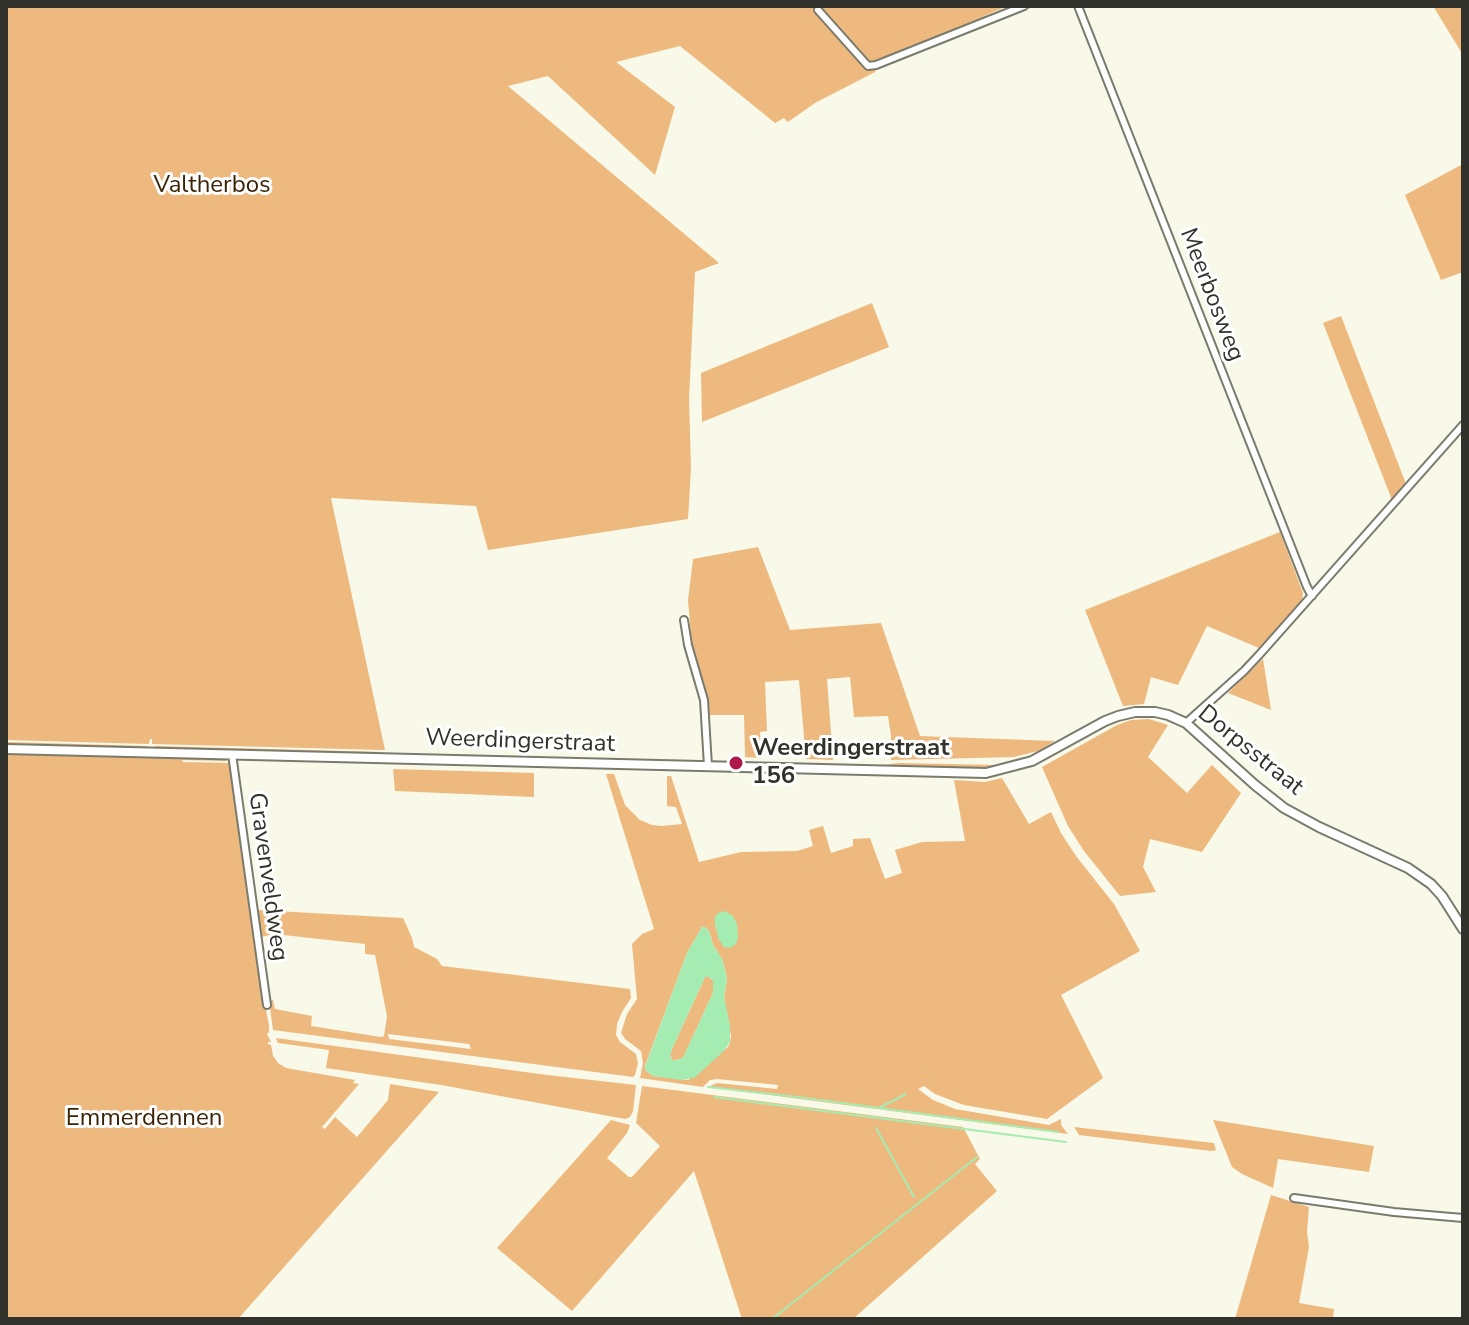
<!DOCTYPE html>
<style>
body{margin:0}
#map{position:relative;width:1469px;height:1325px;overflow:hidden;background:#f8f9e8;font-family:"Nunito Sans",sans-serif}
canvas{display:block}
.frame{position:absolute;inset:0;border:8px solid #32322c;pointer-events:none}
</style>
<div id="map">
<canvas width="1469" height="1325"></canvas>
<div class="frame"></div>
</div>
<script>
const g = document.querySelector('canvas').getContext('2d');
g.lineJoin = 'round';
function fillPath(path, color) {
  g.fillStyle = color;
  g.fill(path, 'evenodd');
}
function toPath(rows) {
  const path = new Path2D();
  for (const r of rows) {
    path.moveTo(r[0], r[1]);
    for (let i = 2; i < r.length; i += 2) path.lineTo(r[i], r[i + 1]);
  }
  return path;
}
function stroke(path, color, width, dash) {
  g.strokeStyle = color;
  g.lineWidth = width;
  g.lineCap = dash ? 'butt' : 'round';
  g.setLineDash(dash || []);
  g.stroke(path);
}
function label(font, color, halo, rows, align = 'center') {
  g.font = font + ' "Nunito Sans",sans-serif';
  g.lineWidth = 6;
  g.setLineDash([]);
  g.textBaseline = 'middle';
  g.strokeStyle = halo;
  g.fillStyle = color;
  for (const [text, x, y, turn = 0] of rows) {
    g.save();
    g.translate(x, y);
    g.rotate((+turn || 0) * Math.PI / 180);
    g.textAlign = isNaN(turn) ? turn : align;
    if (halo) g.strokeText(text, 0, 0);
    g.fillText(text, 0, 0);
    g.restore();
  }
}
const green = toPath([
 [6,6,1007,6,975,20,1011,6,1020,6,866,68,867,70,1027,6,1036,6,876,70,875,72,815,103,788,122,784,118,775,123,680,46,616,62,675,107,655,175,548,76,508,86,719,263,695,272,689,399,691,468,688,519,488,550,476,506,331,498,385,750,152,744,152,739,150,739,149,744,6,740],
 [1433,6,1463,6,1463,55],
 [1463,164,1463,272,1441,280,1405,195],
 [872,303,889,347,702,422,701,373],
 [1341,316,1406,484,1392,500,1323,323],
 [1280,532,1303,593,1302,601,1259,648,1207,626,1178,685,1151,677,1144,704,1123,706,1085,610],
 [758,547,790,630,881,623,920,736,1055,741,1038,751,1014,757,891,760,891,736,888,716,854,717,850,677,827,679,833,760,806,759,799,680,765,682,767,731,760,732,761,758,745,757,744,715,709,715,705,686,692,647,688,600,693,559],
 [1263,659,1271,710,1228,693],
 [1149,719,1168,725,1148,757,1187,793,1212,765,1241,793,1202,852,1150,839,1143,867,1156,892,1120,896,1084,851,1068,826,1042,767,1117,725,1131,720],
 [6,742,148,746,143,749,6,745],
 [154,746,382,752,381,755,160,749],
 [6,752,226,758,226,761,182,760,183,762,231,763,260,977,269,1026,269,1032,267,1034,271,1042,268,1042,268,1044,271,1045,273,1056,278,1063,286,1068,355,1080,353,1083,359,1084,322,1127,325,1129,335,1117,357,1137,388,1100,390,1084,439,1092,238,1319,6,1319],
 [899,763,995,765,1001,766,967,770,868,767],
 [393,769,534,773,534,797,395,791],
 [606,774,614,774,625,805,640,820,652,825,662,826,682,824,676,807,667,806,667,776,671,776,699,862,741,852,797,851,813,846,809,830,823,826,831,853,853,846,853,839,870,838,885,879,902,873,895,850,922,842,965,841,954,780,985,782,1002,778,1029,824,1051,812,1061,833,1076,856,1114,904,1140,951,1061,995,1103,1078,1047,1119,964,1105,935,1094,924,1086,918,1089,933,1100,955,1109,1049,1125,1061,1119,1061,1125,1068,1134,708,1087,717,1083,777,1089,778,1085,717,1079,710,1080,703,1087,640,1078,643,1063,641,1051,625,1039,621,1033,627,1014,637,999,632,944,642,934,654,929],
 [702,927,705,927,709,931,713,945,722,959,727,978,724,997,731,1036,730,1042,728,1047,688,1080,653,1076,645,1070,645,1066,687,953],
 [257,910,403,918,412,938,414,947,437,959,442,966,630,989,631,998,622,1012,617,1024,616,1035,620,1042,636,1054,638,1063,635,1075,633,1077,273,1030,269,1000,273,1000,275,1009,312,1016,311,1026,381,1037,384,1036,387,1016,375,955,365,954,365,944,274,934,261,937],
 [388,1034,469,1044,471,1049,389,1039],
 [705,977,709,977,713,981,713,993,683,1058,673,1061,670,1056,672,1049],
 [276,1038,547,1075,636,1085,633,1111,630,1117,625,1119,441,1085,326,1068,329,1050,278,1043],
 [642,1086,963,1127,980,1159,975,1164,997,1191,853,1319,742,1319,694,1171,572,1311,497,1248,611,1120,630,1125,627,1133,607,1158,629,1177,632,1177,660,1146,636,1123],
 [1213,1120,1374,1146,1369,1172,1278,1159,1273,1188,1242,1174,1232,1167],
 [1074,1127,1214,1143,1216,1150,1211,1151,1079,1135],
 [1271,1195,1309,1207,1307,1232,1309,1247,1299,1303,1334,1309,1333,1319,1235,1319]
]);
const water = toPath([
 [725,911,733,916,737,924,738,938,736,944,730,948,724,947,719,940,715,925,715,917,718,913],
 [702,927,705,927,709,931,713,945,722,959,727,978,724,997,730,1025,730,1042,723,1052,694,1078,681,1080,653,1076,645,1070,645,1067,687,953],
 [705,977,709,977,713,981,713,993,683,1058,673,1061,670,1056,672,1049]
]);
const stream = toPath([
 [708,1087,797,1097,1058,1132],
 [714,1097,1066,1142],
 [879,1108,906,1094],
 [876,1128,914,1197],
 [772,1319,977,1157]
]);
const street = toPath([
 [1078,6,1307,587,1312,596],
 [818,10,868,66,876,65,1024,6],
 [684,620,688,645,704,700,708,766],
 [1186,723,1244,671,1259,655,1463,425],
 [232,754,267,1005],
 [1294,1198,1394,1212,1463,1218]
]);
const secondary = toPath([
 [6,749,986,773,1032,761,1105,721,1118,716,1135,712,1155,712,1168,715,1186,723,1255,785,1284,808,1319,827,1408,868,1431,884,1442,896,1463,929]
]);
const markers = [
 [736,763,8,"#ac194a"]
];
const parkNames = [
 ["Valtherbos",212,186],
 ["Emmerdennen",144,1119]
];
const streetNames = [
 ["Meerbosweg",1211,295,69],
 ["Weerdingerstraat",520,742,2],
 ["Dorpsstraat",1250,751,39],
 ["Gravenveldweg",267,877,82]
];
const poiNames = [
 ["Weerdingerstraat",752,749],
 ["156",752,777]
];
fillPath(green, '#eeb97e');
fillPath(water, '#a5ecb2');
stroke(stream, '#a5ecb2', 2);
stroke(street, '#7a7b6c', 10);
stroke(secondary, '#7a7b6c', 12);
stroke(street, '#fff', 6);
stroke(secondary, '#fff', 8);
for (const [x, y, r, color] of markers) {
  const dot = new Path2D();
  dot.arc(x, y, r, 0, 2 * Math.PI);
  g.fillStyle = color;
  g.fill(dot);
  stroke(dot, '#fff', 3);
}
label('24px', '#3b2406', '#fff', parkNames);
label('24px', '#32322c', '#fff', streetNames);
label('bold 24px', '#32322c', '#fff', poiNames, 'left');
</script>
